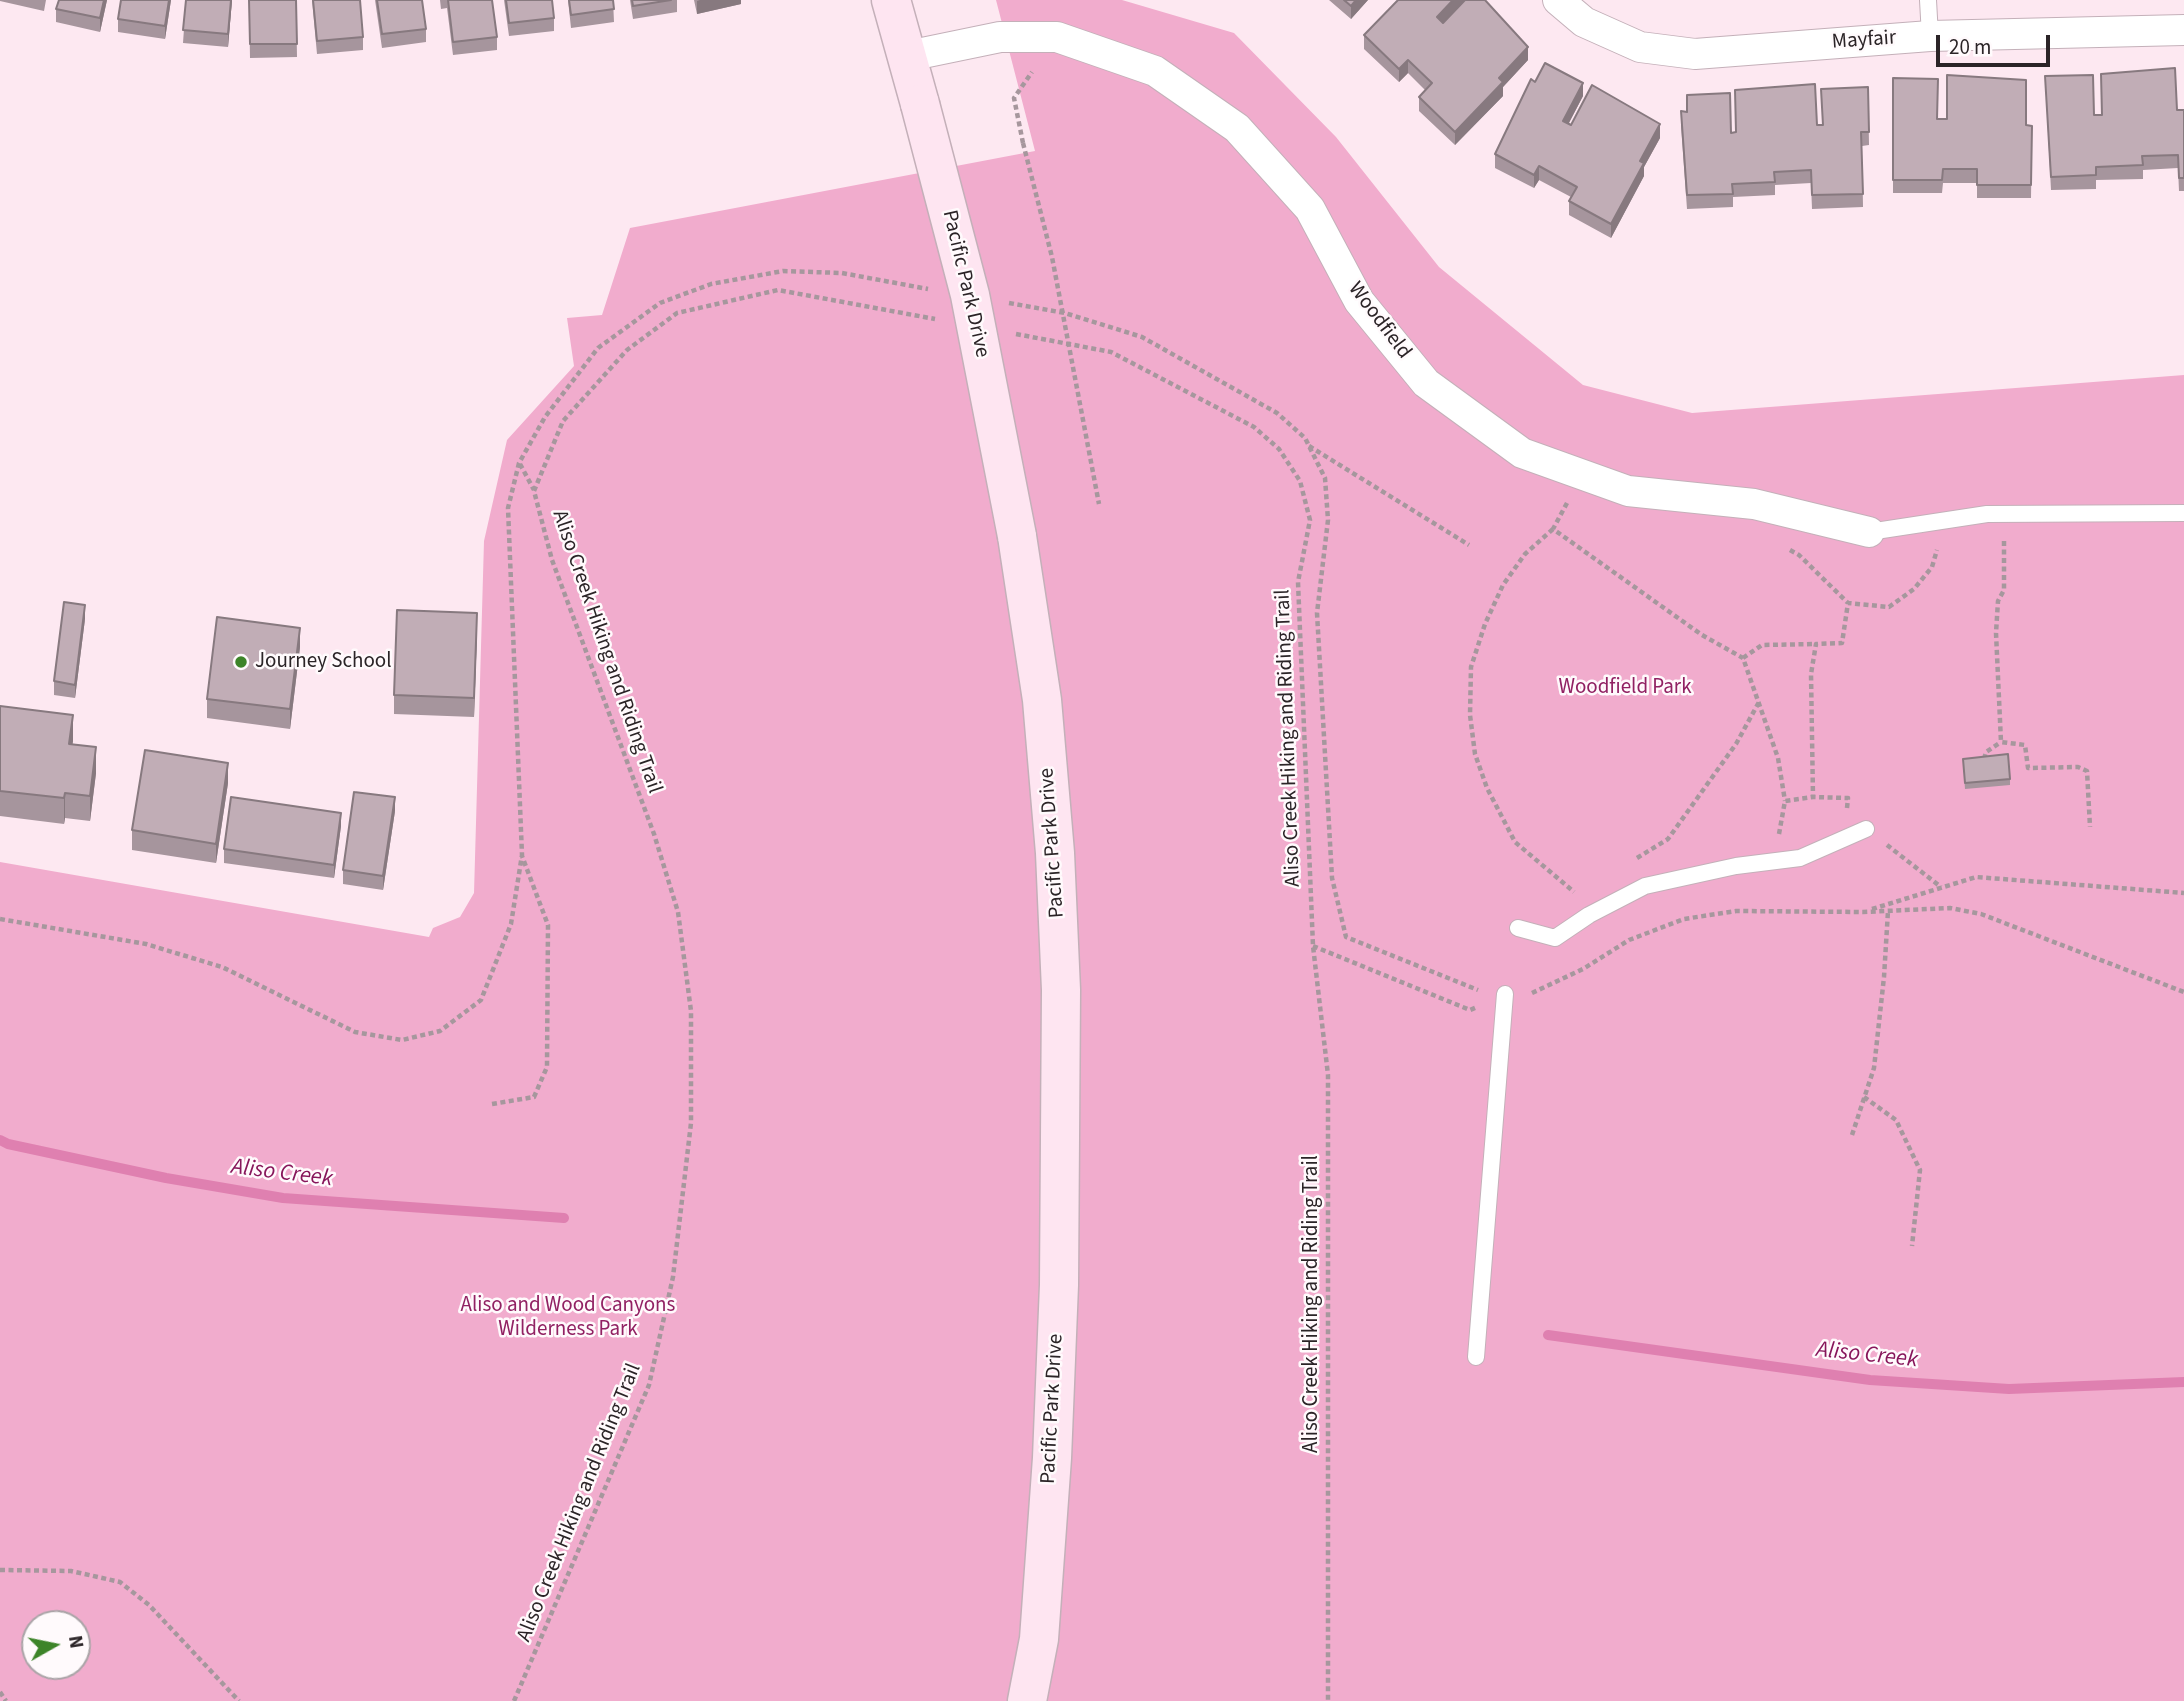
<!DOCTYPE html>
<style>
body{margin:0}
#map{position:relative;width:2184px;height:1701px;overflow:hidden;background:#fde8f1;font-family:"Source Sans 3",sans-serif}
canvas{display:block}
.north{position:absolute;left:21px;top:1610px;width:70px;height:70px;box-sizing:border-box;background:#fffafc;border:2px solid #aaa4a7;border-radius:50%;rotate:81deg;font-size:19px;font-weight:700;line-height:28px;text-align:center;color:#2b2427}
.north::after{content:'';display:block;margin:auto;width:24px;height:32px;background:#3d8429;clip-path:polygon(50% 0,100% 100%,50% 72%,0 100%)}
.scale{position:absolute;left:1936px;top:35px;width:114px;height:32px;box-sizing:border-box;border:4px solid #2b2427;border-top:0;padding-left:9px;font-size:21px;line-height:24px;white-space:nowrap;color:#2b2427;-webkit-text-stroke:5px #fffafc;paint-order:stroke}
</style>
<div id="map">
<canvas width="2184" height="1701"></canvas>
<div class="north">N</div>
<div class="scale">20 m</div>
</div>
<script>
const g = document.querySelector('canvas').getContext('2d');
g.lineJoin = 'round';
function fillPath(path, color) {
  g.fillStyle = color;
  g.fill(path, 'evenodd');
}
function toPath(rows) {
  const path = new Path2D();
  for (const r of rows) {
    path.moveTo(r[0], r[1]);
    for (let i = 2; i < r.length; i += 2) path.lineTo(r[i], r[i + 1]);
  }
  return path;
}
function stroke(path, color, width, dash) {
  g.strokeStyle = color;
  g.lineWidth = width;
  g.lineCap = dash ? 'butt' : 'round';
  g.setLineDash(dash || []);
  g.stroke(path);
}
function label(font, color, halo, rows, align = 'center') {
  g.font = font + ' "Source Sans 3",sans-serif';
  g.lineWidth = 5;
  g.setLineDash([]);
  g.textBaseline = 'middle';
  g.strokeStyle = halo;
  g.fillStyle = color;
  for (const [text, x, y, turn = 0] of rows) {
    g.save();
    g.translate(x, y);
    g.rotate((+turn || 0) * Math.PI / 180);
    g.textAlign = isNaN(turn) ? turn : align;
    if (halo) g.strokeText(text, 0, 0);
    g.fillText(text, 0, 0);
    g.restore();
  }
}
const green = toPath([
 [996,0,1122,0,1234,33,1336,137,1439,267,1583,385,1692,413,2184,375,2184,1701,0,1701,0,862,429,937,433,928,460,917,474,893,484,541,507,440,574,366,567,318,602,315,630,228,1035,151],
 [35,1624,77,1624,77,1666,35,1666]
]);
const stream = toPath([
 [0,1140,8,1144,166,1178,283,1198,564,1218],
 [1548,1335,1870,1380,2009,1389,2184,1382]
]);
const path = toPath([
 [1023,143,1014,98,1032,72],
 [1009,303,1065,313,1142,337,1277,413,1305,438,1325,478,1328,520,1317,613,1332,878,1346,937,1478,990],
 [1016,334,1111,352,1254,427,1279,449,1300,481,1310,520,1298,582,1313,946,1328,1075,1328,1701],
 [1309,446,1469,545],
 [520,464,534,490],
 [1567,503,1553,529,1702,635,1743,658,1778,758,1785,801],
 [1553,529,1525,554,1503,585,1485,624,1471,667,1470,715,1475,754,1487,788,1515,842,1574,892],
 [2004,541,2004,590,1998,601,1996,633,2001,742,2025,745,2028,768,2078,767,2087,771,2090,827],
 [1790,550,1799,555,1848,603],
 [1743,658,1762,645,1816,644],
 [1984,759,1986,752,2001,742],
 [1847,808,1848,798,1813,797,1811,674,1816,644,1842,643,1848,603,1889,607,1914,589,1932,567,1937,550],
 [1779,834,1785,801,1813,797],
 [1887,845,1941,887],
 [1637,858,1668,839,1736,744,1759,702],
 [1872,909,1976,877,2184,893],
 [0,919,146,944,222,967,355,1032,402,1040,440,1031,481,1000,511,924,522,855,508,508,519,463,545,417,598,348,660,303,711,284,783,271,842,273,928,289],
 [1313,946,1470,1010,1477,1007],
 [1532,993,1583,969,1629,940,1684,919,1736,911,1863,912,1950,908,1981,914,2184,992],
 [1864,1097,1896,1120,1920,1170,1912,1246],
 [492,1104,534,1097,547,1067,548,925,522,856],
 [1852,1135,1874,1068,1884,977,1888,911],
 [0,1570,71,1571,120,1582,149,1605,239,1701],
 [0,1692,6,1701],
 [514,1701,649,1385,673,1277,691,1123,691,1011,678,912,654,834,552,560,534,491,563,421,627,350,677,313,778,290,935,319]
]);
const service = toPath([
 [1928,0,1930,36],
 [1869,532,1987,514,2184,513],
 [1518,928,1555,938,1589,915,1645,886,1736,866,1800,858,1866,829],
 [1476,1357,1505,994]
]);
const minor = toPath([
 [1558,0,1584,22,1640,47,1695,54,1930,36,2184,30],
 [908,56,1000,37,1057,37,1155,71,1237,128,1310,209,1359,301,1426,383,1522,453,1628,491,1754,504,1869,532]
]);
const secondary = toPath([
 [891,0,920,104],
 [1017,536,1042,700,1055,853,1061,990,1059,1285,1052,1458,1039,1639,1027,1701]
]);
const pathBridge = toPath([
 [1023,143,1052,257,1099,504]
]);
const secondaryBridge = toPath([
 [920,104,970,295,1017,536]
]);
const wall = toPath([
 [0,0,46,0,44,11,0,1],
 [59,0,107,0,100,32,56,22,56,9],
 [121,0,171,0,165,39,118,32,118,19],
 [186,0,232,0,228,47,183,43],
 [249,0,296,0,297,57,250,58],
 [312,0,360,0,363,37,363,50,317,54],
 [375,0,422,0,426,29,426,42,382,48],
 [440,0,492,0,497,37,497,50,453,55,447,8,441,9],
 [504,0,552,0,554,18,554,31,509,36],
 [568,0,613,0,614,22,571,28],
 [630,0,677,0,677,12,633,19],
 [694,0,741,0,741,4,697,14],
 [1329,0,1368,0,1351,19],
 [1364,35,1528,60,1503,87,1503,96,1455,145,1419,111,1419,97,1425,90,1408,73,1399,82,1364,49],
 [2045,76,2094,115,2184,110,2184,191,2179,191,2178,168,2143,170,2143,179,2096,180,2096,189,2051,190],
 [1893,78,1937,119,2032,126,2031,198,1977,198,1977,183,1943,183,1942,193,1893,193],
 [1535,82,1583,96,1569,123,1571,125,1660,138,1644,167,1644,176,1611,238,1569,215,1569,201,1571,197,1539,180,1534,188,1495,168,1495,154],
 [1868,87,1869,145,1862,146,1863,207,1812,209,1811,183,1775,185,1775,195,1733,197,1733,207,1687,209,1681,125,1681,111,1687,112,1687,95,1731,133,1822,125],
 [85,619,75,698,54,695,54,681],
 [477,633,474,717,394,714,394,695],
 [300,647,290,729,207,718,207,699],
 [0,706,73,741,72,744,96,773,90,821,65,818,64,824,0,816],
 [1963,759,2010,779,2010,785,1965,789],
 [228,783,216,863,132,850,132,830],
 [395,811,383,890,343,884,343,870],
 [341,826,334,878,224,863,224,849]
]);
const shadedWall = toPath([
 [104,0,107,0,100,32,100,18],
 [169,0,171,0,165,39,165,26],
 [231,0,232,0,228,47,228,34],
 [700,0,741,0,741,4,697,14,697,1],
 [1356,0,1368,0,1351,19,1351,6],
 [1453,0,1465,0,1437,31,1437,17],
 [1528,47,1528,60,1503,87,1503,96,1455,145,1455,132,1499,78],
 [1408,60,1408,73,1399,82,1399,69],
 [1583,83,1583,96,1563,134,1563,121],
 [1660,124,1660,138,1644,167,1644,176,1611,238,1611,224,1640,161],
 [1539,166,1539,180,1534,188,1534,175],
 [85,605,85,619,75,698,75,685],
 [477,613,477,633,474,717,474,698],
 [300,628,300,647,290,729,290,709],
 [73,715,73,741,69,769,69,744],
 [96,747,96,773,90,821,90,796],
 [228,763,228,783,216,863,216,844],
 [65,793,65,818,64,824,64,798],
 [395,797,395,811,383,890,383,876],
 [341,813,341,826,334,878,334,865]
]);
const building = toPath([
 [59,0,104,0,100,18,56,9,59,0],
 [121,0,169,0,165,26,118,19,121,0],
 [186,0,231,0,228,34,183,30,186,0],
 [249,0,296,0,297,44,250,44,249,0],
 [313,0,360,0,363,37,317,41,313,0],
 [377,0,422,0,426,29,382,34,377,0],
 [448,0,492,0,497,37,453,42,448,0],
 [506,0,552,0,554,18,509,23,506,0],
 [569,0,613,0,614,9,571,15,569,0],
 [632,0,671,0,633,6,632,0],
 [1344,0,1356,0,1351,6,1344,0],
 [1398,0,1453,0,1437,17,1443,23,1465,0,1485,0,1528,47,1499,78,1503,82,1455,132,1419,97,1432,83,1408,60,1399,69,1364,35,1398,0],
 [1545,63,1583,83,1563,121,1571,125,1592,85,1660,124,1640,161,1644,163,1611,224,1569,201,1577,187,1539,166,1534,175,1495,154,1531,79,1535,82,1545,63],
 [2175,68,2177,110,2184,110,2184,178,2179,178,2178,155,2142,156,2143,165,2096,167,2096,175,2051,177,2045,76,2093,75,2094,115,2102,115,2101,74,2175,68],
 [1947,75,2026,80,2026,125,2032,126,2031,185,1977,185,1977,169,1943,169,1942,180,1893,180,1893,78,1938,79,1937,119,1947,119,1947,75],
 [1815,84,1817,125,1823,125,1821,89,1868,87,1869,132,1861,132,1863,194,1812,195,1811,170,1774,172,1775,182,1732,184,1733,194,1687,195,1681,111,1687,112,1687,95,1730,93,1731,133,1736,132,1735,90,1815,84],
 [64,602,85,605,75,685,54,681,64,602],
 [397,610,477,613,474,698,394,695,397,610],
 [217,617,300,628,290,709,207,699,217,617],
 [0,706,73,715,69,744,96,747,90,796,65,793,64,798,0,791,0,706],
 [145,750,228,763,216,844,132,830,145,750],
 [2008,754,2010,779,1965,783,1963,759,2008,754],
 [354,792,395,797,383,876,343,870,354,792],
 [231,797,341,813,334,865,224,849,231,797]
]);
const markers = [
 [241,662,7,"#3d8429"]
];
const streetNames = [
 ["Mayfair",1864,41,-4],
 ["Pacific Park Drive",965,284,77],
 ["Woodfield",1379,321,53],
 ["Aliso Creek Hiking and Riding Trail",606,652,71],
 ["Aliso Creek Hiking and Riding Trail",1289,738,-92],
 ["Pacific Park Drive",1053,843,-94],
 ["Aliso Creek Hiking and Riding Trail",1312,1304,-90],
 ["Pacific Park Drive",1053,1409,-87],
 ["Aliso Creek Hiking and Riding Trail",580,1503,-68]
];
const poiNames = [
 ["Journey School",255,662]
];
const parkNames = [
 ["Woodfield Park",1625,688],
 ["Aliso and Wood Canyons",568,1306],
 ["Wilderness Park",568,1330]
];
const waterNames = [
 ["Aliso Creek",282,1174,7],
 ["Aliso Creek",1867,1356,6]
];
fillPath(green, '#f1accd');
stroke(stream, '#df80b0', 10);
stroke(service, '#c4b0b9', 18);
stroke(minor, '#c4b0b9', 32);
stroke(secondary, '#c4b0b9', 41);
stroke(path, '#a6979d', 4.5, [5, 3.5]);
stroke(service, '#fff', 16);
stroke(minor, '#fff', 30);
stroke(secondary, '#fee5f1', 38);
stroke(secondaryBridge, '#c4b0b9', 41, []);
stroke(pathBridge, '#a6979d', 4.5, [5, 3.5]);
stroke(secondaryBridge, '#fee5f1', 38);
fillPath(wall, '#a6959d');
fillPath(shadedWall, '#87797f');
fillPath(building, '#c1adb6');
stroke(building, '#87797f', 2);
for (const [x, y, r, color] of markers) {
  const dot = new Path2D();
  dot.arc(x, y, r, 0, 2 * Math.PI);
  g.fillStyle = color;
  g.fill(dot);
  stroke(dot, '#fffafc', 2.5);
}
label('21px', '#2b2427', '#fffafc', streetNames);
label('21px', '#2b2427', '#fffafc', poiNames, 'left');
label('21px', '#912163', '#fffafc', parkNames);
label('italic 23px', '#87165b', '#fffafc', waterNames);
</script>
